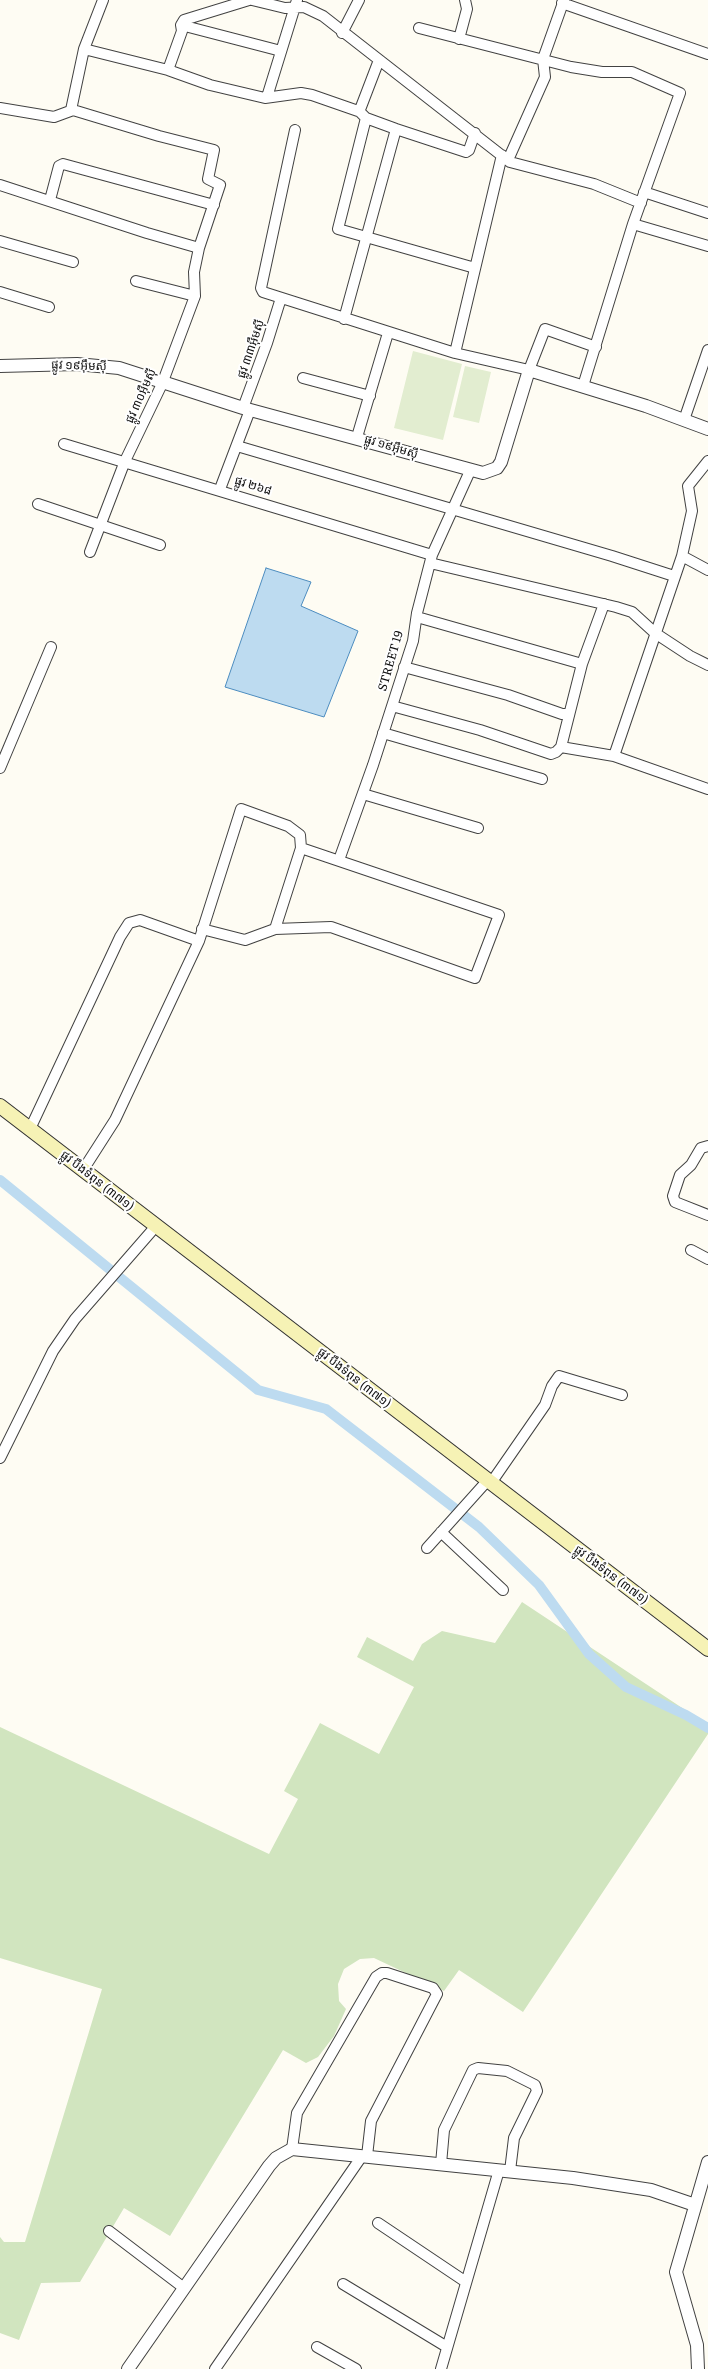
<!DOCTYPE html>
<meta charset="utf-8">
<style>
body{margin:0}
canvas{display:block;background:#fefcf3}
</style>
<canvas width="708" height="2369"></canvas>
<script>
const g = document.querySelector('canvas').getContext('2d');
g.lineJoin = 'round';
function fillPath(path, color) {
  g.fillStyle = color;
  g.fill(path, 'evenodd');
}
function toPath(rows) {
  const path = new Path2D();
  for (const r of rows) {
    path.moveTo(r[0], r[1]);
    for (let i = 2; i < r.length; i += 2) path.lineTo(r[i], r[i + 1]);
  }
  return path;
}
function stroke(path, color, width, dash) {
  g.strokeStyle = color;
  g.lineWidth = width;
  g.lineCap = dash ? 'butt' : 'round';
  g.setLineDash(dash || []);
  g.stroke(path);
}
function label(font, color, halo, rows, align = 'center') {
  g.font = font + ' Literata,"Noto Sans Khmer",serif';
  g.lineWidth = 4;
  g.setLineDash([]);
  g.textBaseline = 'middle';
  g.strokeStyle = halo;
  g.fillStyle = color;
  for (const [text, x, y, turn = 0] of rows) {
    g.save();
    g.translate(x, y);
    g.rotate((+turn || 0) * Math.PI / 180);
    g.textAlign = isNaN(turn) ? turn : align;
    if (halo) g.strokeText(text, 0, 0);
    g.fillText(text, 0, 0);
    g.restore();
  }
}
const green = toPath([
 [522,1602,708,1725,708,1734,523,2012,459,1970,444,1991,374,1958,360,1959,344,1969,338,1984,339,2001,346,2009,334,2036,318,2057,306,2063,283,2050,170,2236,124,2208,80,2282,41,2283,19,2340,0,2333,0,2237,4,2242,25,2242,102,1989,0,1958,0,1727,269,1854,298,1799,284,1791,320,1723,379,1754,414,1687,357,1657,367,1637,413,1661,422,1644,442,1631,495,1643]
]);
const pitch = toPath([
 [413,351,462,364,443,440,394,428],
 [465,366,491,372,479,423,453,417]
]);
const water = toPath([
 [266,568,311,582,301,606,358,631,324,717,225,687,266,568]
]);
const canal = toPath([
 [0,1180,258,1390,326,1409,479,1527,539,1585,589,1654,626,1687,686,1715,708,1728]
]);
const minor = toPath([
 [252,0,285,8,304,7,323,16,510,162,594,184,641,203],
 [562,3,708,54],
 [181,25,281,51],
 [419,28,571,67,602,72,632,72,680,93,633,224,583,386],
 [342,33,359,0],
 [459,39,467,9,465,0],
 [84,49,168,70,210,85,265,98,301,93,312,95,358,111,361,107,379,60],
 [168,70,182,31,181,25,184,20,249,0],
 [267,97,297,0],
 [0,108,54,117,73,110,159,136,214,150,208,179,220,185,199,248,194,272,195,296,162,384,125,461,90,552],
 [71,110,84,49,103,0],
 [361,113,366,118,396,129,466,152,469,150,475,133],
 [366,118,338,229,475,268],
 [295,130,261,288,263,292,455,353,529,370,545,329,596,347],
 [508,160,545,77,543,59,564,0],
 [0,185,147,233,199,248],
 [644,192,708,213],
 [50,200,59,166,63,164,214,205],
 [633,224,708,246],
 [0,241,73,262],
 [136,281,195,296],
 [0,292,49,307],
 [344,319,396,129],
 [455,353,502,155],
 [303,378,370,396],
 [243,408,267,343,281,298],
 [684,420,708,350],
 [357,437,388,333],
 [64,444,432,555],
 [237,446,612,556,674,576],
 [220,489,250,410],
 [38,504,160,545],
 [682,556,708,570],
 [430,563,616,607,632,612,655,633,690,656,708,665],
 [417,617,582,664],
 [404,667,508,695,562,714,568,714],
 [392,706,480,730,551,754,556,752,561,747,582,664,604,604],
 [383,733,542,779],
 [561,747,614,756,708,789],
 [614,756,682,556,692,511,688,486,708,461],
 [0,768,51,647],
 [363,794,478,828],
 [339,860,373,765,413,641,417,613,432,555,470,471],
 [202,929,245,940,275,929,331,927,475,978,499,915,301,848],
 [30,1129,120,937,129,923,140,920,199,941],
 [708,1146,701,1148,691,1165,680,1175,673,1196,675,1202,708,1215],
 [83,1170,115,1120,199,941,241,809,288,826,300,835,301,848,275,929],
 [691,1250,708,1259],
 [0,1458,53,1351,75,1319,156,1226],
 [491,1483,545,1405,552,1386,559,1376,622,1395],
 [441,1532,503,1590],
 [427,1548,488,1480],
 [292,2149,297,2113,376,1977,382,1973,387,1973,433,1988,437,1994,371,2121,367,2156],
 [441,2164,444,2130,473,2070,478,2068,507,2071,535,2085,537,2091,514,2138,510,2171],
 [378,2223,466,2282],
 [109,2231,184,2288],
 [343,2284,447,2347],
 [317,2347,356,2369],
 [215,2369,362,2156],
 [441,2369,499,2170]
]);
const tertiary = toPath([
 [0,366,77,364,119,368,243,408,483,473,497,468,501,462,529,370,646,406,708,429],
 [128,2369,269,2166,276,2158,292,2149,573,2178,651,2190,695,2205],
 [698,2369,697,2345,676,2272,708,2162]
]);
const secondary = toPath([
 [0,1106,708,1649]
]);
const streetNames = [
 ["ផ្លូវ ៣៣អ៊ឹមស៊ី",251,349,-71],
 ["ផ្លូវ ១៩អ៊ឹមស៊ី",79,366,2],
 ["ផ្លូវ ៣០អ៊ឹមស៊ី",141,396,-66],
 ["ផ្លូវ ១៩អ៊ឹមស៊ី",391,447,17],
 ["ផ្លូវ ២៦៨",253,486,17],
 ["STREET 19",391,661,-74],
 ["ផ្លូវ បឹងទំពុន (៣៧១)",97,1181,38],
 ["ផ្លូវ បឹងទំពុន (៣៧១)",354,1378,38],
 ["ផ្លូវ បឹងទំពុន (៣៧១)",611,1575,37]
];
fillPath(green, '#d1e5bf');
fillPath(pitch, '#e2edd0');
fillPath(water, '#bddbf0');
stroke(water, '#4c8cbf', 1);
stroke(canal, '#bddbf0', 10);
stroke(minor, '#424242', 12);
stroke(tertiary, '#424242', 14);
stroke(secondary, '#313131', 16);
stroke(minor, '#fff', 10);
stroke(tertiary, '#fff', 12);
stroke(secondary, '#f6f2b5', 14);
label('12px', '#0f0f0f', '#fff', streetNames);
</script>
